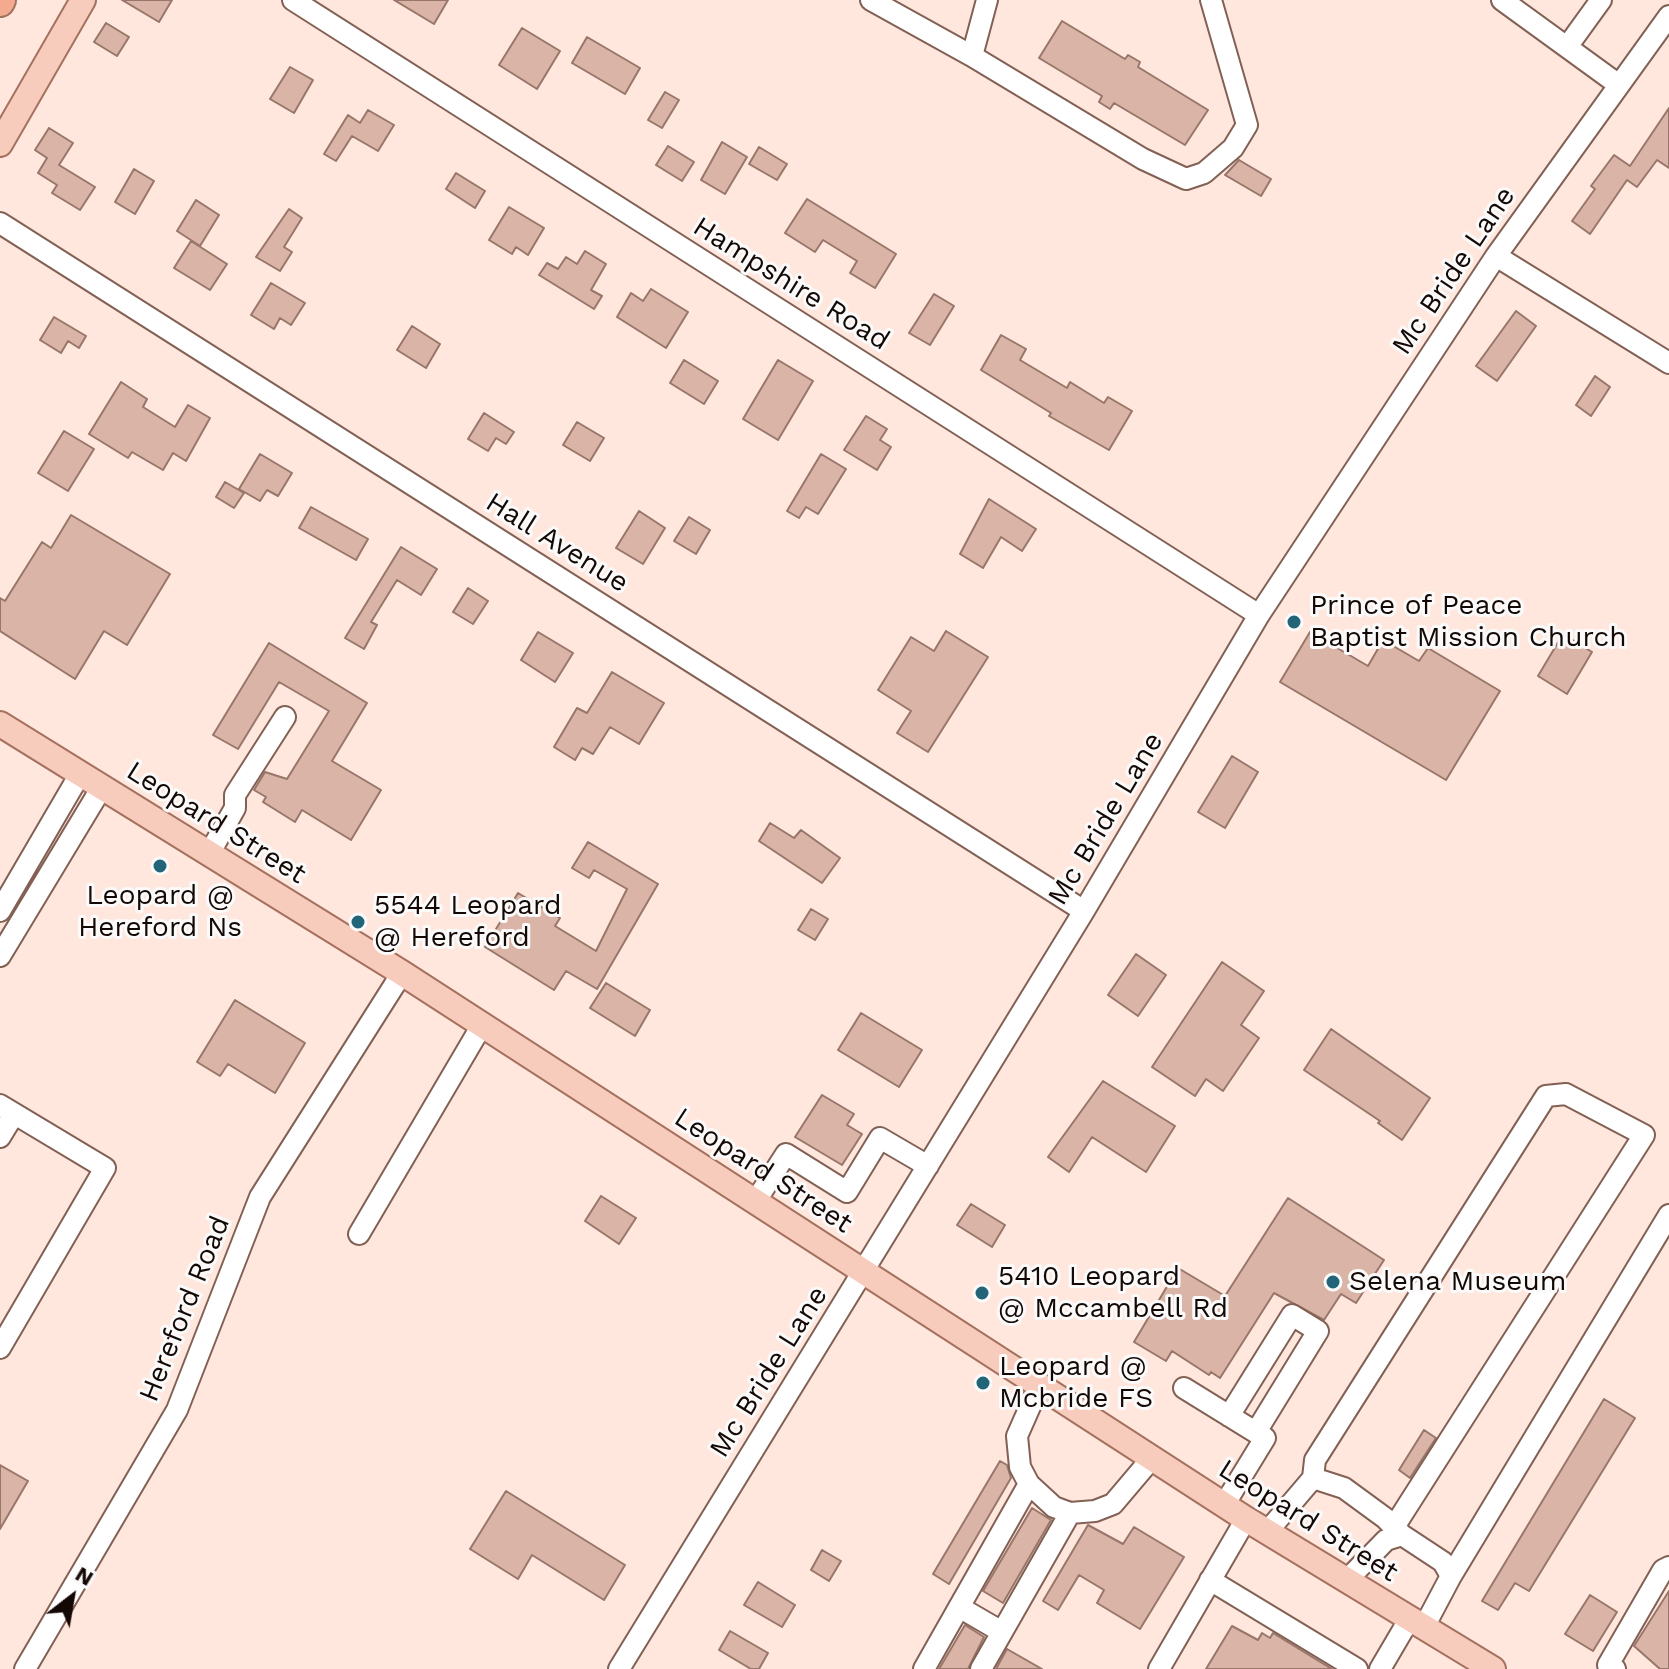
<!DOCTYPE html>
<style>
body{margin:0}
#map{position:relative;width:1669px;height:1669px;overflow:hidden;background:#ffe7de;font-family:"Work Sans",sans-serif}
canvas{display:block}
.north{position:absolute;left:32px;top:1557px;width:80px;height:80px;-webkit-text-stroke:6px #fafafa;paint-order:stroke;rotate:31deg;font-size:22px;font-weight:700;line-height:32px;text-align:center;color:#140805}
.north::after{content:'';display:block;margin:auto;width:28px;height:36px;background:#140805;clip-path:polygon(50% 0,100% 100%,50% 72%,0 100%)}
</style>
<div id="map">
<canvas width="1669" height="1669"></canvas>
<div class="north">N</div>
</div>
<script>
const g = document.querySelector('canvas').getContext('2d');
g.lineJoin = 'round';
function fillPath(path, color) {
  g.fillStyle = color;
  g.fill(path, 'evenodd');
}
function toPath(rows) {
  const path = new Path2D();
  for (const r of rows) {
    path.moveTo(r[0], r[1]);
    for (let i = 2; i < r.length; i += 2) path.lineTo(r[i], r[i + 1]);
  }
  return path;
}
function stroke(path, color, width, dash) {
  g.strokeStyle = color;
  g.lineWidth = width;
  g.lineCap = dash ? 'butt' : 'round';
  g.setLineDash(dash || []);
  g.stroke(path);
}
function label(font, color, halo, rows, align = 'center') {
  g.font = font + ' "Work Sans",sans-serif';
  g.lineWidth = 6;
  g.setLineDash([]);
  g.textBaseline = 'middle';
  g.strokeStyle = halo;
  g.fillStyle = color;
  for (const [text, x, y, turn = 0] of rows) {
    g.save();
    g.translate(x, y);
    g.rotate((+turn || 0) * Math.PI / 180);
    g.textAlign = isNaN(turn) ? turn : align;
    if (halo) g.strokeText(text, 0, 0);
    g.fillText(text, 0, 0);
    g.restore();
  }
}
const building = toPath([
 [122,0,172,0,159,22,122,0],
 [394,0,448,0,434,24,394,0],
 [1062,21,1125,59,1128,55,1140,62,1138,67,1208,110,1185,145,1114,103,1110,109,1099,102,1102,96,1039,58,1062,21],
 [106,23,129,37,117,56,94,42,106,23],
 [522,28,560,51,537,89,499,65,522,28],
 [587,37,640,68,625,94,572,63,587,37],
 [290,67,313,80,294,113,270,99,290,67],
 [665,92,679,100,662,128,648,120,665,92],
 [1669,108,1669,168,1657,160,1637,187,1627,180,1590,234,1572,221,1595,189,1591,186,1614,155,1630,166,1669,108],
 [368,110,394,125,378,151,352,136,336,161,324,154,348,115,360,123,368,110],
 [49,128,73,143,59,165,95,187,80,210,52,193,57,185,38,173,47,158,35,150,49,128],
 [722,142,747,157,725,194,701,180,722,142],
 [668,146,694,162,682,181,656,165,668,146],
 [759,147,787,164,777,180,749,164,759,147],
 [1239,160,1271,179,1261,196,1225,175,1239,160],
 [134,169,154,181,135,214,115,202,134,169],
 [456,173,485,191,475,208,446,189,456,173],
 [807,199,896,254,875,288,850,273,857,261,823,240,815,252,785,233,807,199],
 [196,200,219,215,200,246,177,231,196,200],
 [509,207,544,228,528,255,516,247,512,254,489,240,509,207],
 [289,209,302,218,284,247,292,252,280,271,256,257,289,209],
 [191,241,227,264,210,290,174,268,191,241],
 [585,251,606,264,591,290,602,296,594,309,539,275,547,263,558,269,566,257,577,264,585,251],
 [271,283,305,303,291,325,280,318,274,329,251,315,271,283],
 [651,289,688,312,666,348,617,317,631,293,643,301,651,289],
 [934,294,954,306,930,345,909,333,934,294],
 [1516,311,1536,326,1497,381,1476,366,1516,311],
 [54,317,86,336,79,348,68,341,61,353,40,340,54,317],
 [412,326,440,344,426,368,397,350,412,326],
 [1001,335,1026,349,1020,360,1067,388,1070,382,1104,403,1108,397,1132,411,1109,450,1049,416,1051,413,981,370,1001,335],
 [684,360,718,381,704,404,670,383,684,360],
 [778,360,813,381,778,440,743,419,778,360],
 [1595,376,1610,387,1591,416,1576,405,1595,376],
 [121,382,147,399,143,407,175,427,188,405,210,418,186,461,173,453,163,470,132,452,128,458,89,434,121,382],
 [484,413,514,432,506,444,496,438,488,451,468,439,484,413],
 [866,416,887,429,880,440,891,447,877,470,844,450,866,416],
 [577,422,604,438,590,461,563,445,577,422],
 [64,431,94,449,68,491,38,473,64,431],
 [260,454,292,473,278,496,267,490,260,501,239,489,260,454],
 [821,454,846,469,818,514,806,507,799,518,787,511,821,454],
 [225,482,244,493,234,508,216,497,225,482],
 [989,499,1036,529,1022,551,1001,537,983,568,960,554,989,499],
 [311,507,368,539,356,560,299,528,311,507],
 [639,511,665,528,643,564,616,548,639,511],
 [71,515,170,574,127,645,104,631,75,679,0,631,0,598,5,601,42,542,51,548,71,515],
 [689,517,710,530,696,554,674,541,689,517],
 [401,547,437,569,421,595,397,580,371,622,377,625,364,649,345,638,401,547],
 [468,588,488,601,473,624,453,612,468,588],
 [946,631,988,657,928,752,897,733,911,711,878,690,911,637,934,651,946,631],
 [538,632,573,653,555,682,521,660,538,632],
 [1310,632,1368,666,1383,640,1419,661,1428,648,1500,691,1446,780,1280,682,1310,632],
 [1563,634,1592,652,1567,694,1538,676,1563,634],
 [269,643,367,703,332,761,381,790,351,840,302,810,295,822,263,802,266,797,254,790,265,772,287,779,329,711,279,682,238,749,213,735,269,643],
 [612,672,664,703,639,744,610,727,593,754,582,748,575,760,554,747,577,708,587,713,612,672],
 [1232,756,1258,772,1225,828,1198,812,1232,756],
 [770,823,794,838,801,830,840,858,822,883,759,841,770,823],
 [588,842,658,884,597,989,566,971,554,990,485,947,518,893,560,918,555,926,596,951,627,889,594,870,589,878,572,868,588,842],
 [811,909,828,919,815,940,798,930,811,909],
 [1136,954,1166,975,1138,1016,1108,995,1136,954],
 [1222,962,1264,991,1241,1025,1259,1038,1223,1091,1206,1079,1195,1096,1152,1067,1222,962],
 [606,983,650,1010,635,1036,590,1008,606,983],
 [235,1000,305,1043,275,1093,228,1064,220,1076,197,1062,235,1000],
 [861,1013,922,1050,899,1087,838,1050,861,1013],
 [1331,1029,1430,1098,1402,1140,1378,1123,1380,1121,1304,1070,1331,1029],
 [1103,1081,1175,1126,1146,1172,1092,1137,1069,1172,1048,1157,1103,1081],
 [822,1095,854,1114,847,1125,862,1134,842,1165,795,1137,822,1095],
 [601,1196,636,1218,619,1244,585,1221,601,1196],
 [1288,1198,1384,1260,1356,1303,1341,1294,1324,1320,1274,1293,1220,1378,1211,1372,1209,1375,1172,1351,1166,1361,1134,1342,1178,1268,1225,1296,1288,1198],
 [971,1204,1005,1225,992,1247,957,1225,971,1204],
 [1604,1399,1635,1418,1529,1591,1515,1583,1498,1610,1482,1601,1604,1399],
 [1424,1430,1436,1438,1410,1478,1399,1470,1424,1430],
 [1000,1461,1007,1465,1011,1478,949,1584,933,1574,1000,1461],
 [0,1465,28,1481,0,1529,0,1465],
 [506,1491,625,1565,604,1600,532,1555,518,1579,470,1549,506,1491],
 [1032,1508,1051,1520,1003,1603,983,1591,1032,1508],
 [1088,1525,1123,1544,1134,1527,1184,1557,1140,1629,1097,1603,1104,1590,1079,1575,1058,1610,1043,1601,1088,1525],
 [822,1550,841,1561,829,1581,811,1570,822,1550],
 [758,1582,795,1605,782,1627,744,1605,758,1582],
 [1669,1591,1669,1669,1660,1669,1634,1646,1669,1591],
 [1590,1595,1617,1612,1593,1651,1565,1634,1590,1595],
 [965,1625,984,1637,968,1669,939,1669,965,1625],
 [1232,1626,1258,1640,1262,1633,1270,1638,1273,1633,1332,1669,1206,1669,1232,1626],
 [730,1631,768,1653,759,1669,751,1669,719,1650,730,1631],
 [1007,1649,1042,1669,996,1669,1007,1649]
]);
const minor = toPath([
 [293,0,1259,615],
 [871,0,972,56,987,0],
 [1502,0,1619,85],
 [1567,47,1601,0],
 [972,56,1143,159,1186,179,1204,173,1233,148,1247,125,1211,0],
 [0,223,1084,911],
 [1496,256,1669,363],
 [209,854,235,808,235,795,285,717],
 [0,911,80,774],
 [0,956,102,787],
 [0,1105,105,1168,0,1348],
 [0,1137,14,1114],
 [755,1202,786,1154,847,1192,880,1138,928,1166],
 [359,1234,482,1025],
 [1040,1384,1017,1436,1020,1467,1029,1484,1054,1507,1070,1513,1095,1511,1113,1504,1152,1458],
 [1184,1388,1265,1438,1224,1505],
 [1229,1416,1292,1315,1318,1331,1256,1432],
 [1313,1478,1315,1460,1546,1096,1566,1094,1644,1135,1394,1527],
 [1267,1532,1313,1478,1344,1488,1385,1518,1402,1535],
 [1451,1576,1669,1215],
 [1210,1580,1357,1669],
 [1347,1580,1386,1540,1402,1535,1443,1562,1451,1576,1424,1627],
 [959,1607,1002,1632],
 [25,1669,177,1410,260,1197,402,973],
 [619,1669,1084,911,1259,615,1496,256,1669,16],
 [924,1669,1029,1484],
 [981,1669,1070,1513],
 [1159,1669,1246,1519],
 [1380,1669,1410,1618],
 [1615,1669,1608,1665,1663,1570,1669,1567]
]);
const major = toPath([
 [0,144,83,0],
 [0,724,402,973,1246,1519,1493,1669]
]);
const highway = toPath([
 [0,2,1,0]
]);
const markers = [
 [1294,622,8,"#226478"],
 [160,866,8,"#226478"],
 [358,922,8,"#226478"],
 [1333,1282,8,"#226478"],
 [982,1293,8,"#226478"],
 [983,1383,8,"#226478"]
];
const streetNames = [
 ["Mc Bride Lane",1454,271,-56],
 ["Hampshire Road",791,284,32],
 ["Hall Avenue",557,543,32],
 ["Mc Bride Lane",1106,819,-59],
 ["Leopard Street",216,823,32],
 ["Leopard Street",763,1171,33],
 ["Hereford Road",185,1309,-68],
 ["Mc Bride Lane",769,1372,-58],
 ["Leopard Street",1308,1521,32]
];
const poiNames = [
 ["Prince of Peace",1310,606],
 ["Baptist Mission Church",1310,638],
 ["Leopard @",160,896,"center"],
 ["Hereford Ns",160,928,"center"],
 ["5544 Leopard",374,906],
 ["@ Hereford",374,938],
 ["5410 Leopard",998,1277],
 ["@ Mccambell Rd",998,1309],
 ["Selena Museum",1349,1282],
 ["Leopard @",999,1367],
 ["Mcbride FS",999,1399]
];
fillPath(building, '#dab5a7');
stroke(building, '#987669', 2);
stroke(minor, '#826054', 24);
stroke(major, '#a5715f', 28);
stroke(highway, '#a5715f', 32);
stroke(minor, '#fff', 20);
stroke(major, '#f8ccbc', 24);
stroke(highway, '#f3aa8f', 28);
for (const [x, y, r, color] of markers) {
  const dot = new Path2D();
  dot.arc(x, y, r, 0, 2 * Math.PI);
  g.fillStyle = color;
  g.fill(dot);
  stroke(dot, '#fafafa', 3);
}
label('28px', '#140805', '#fafafa', streetNames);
label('28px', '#140805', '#fafafa', poiNames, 'left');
</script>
